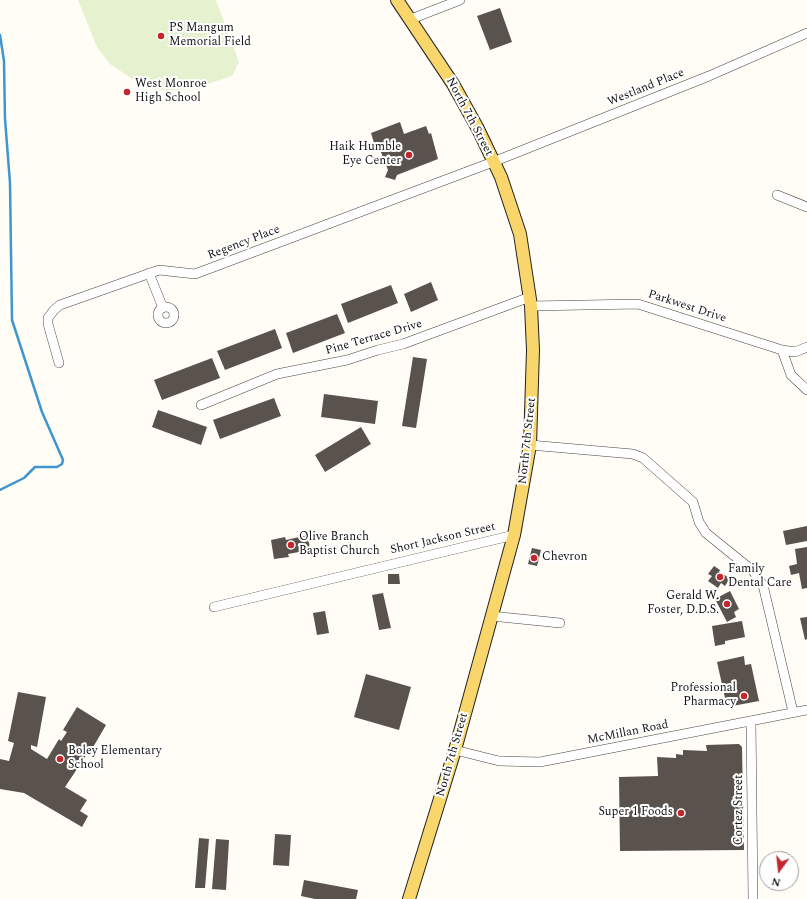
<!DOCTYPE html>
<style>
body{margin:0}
#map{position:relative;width:807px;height:899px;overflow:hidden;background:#fffdf5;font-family:Spectral,serif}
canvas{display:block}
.north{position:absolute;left:759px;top:851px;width:40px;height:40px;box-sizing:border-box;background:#fff;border:1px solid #a0a0a0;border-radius:50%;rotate:195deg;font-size:11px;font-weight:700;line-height:16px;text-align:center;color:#111}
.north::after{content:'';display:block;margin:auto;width:14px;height:18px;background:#c4262e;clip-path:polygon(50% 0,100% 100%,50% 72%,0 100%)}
</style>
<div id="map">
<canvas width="807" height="899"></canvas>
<div class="north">N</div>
</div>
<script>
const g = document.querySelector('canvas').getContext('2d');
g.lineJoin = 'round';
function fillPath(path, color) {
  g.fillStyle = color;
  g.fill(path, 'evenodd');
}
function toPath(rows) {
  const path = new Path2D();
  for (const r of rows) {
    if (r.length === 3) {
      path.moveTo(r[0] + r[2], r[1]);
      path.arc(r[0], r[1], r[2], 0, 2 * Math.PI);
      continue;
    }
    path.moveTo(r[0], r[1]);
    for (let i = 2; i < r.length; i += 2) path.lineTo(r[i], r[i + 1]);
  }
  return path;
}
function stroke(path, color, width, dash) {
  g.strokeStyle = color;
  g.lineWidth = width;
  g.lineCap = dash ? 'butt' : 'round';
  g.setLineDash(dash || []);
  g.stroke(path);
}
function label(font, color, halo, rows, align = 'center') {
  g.font = font + ' Spectral,serif';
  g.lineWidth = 4;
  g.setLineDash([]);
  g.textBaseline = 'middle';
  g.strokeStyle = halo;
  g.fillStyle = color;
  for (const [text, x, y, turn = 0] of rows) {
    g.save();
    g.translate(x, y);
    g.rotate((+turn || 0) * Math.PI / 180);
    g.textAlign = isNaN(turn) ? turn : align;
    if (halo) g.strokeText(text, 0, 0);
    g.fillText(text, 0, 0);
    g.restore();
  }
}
const pitch = toPath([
 [78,0,216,0,239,62,232,76,195,88,180,90,162,90,140,84,110,64,97,47]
]);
const stream = toPath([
 [0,35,4,61,5,119,10,183,12,320,42,412,63,460,62,464,57,467,35,467,24,478,0,490]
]);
const building = toPath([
 [500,8,512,42,490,50,477,16],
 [400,122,404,134,426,126,429,134,431,133,438,159,397,175,395,180,385,177,388,170,377,142,374,143,371,133],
 [431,282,438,300,411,312,404,294],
 [391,285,398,303,348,323,341,304],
 [337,314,345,333,293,353,286,333],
 [275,329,282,348,225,370,217,351],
 [413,357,427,359,416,428,402,426],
 [212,358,220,378,162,400,154,380],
 [324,394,378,401,375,424,321,417],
 [274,398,281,416,220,439,213,420],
 [158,410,207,427,201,445,152,427],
 [361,427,371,444,325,472,315,455],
 [807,526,807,541,786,545,783,531],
 [308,535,310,550,288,554,289,557,274,559,271,540,285,537,286,540],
 [807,547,807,588,802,589,799,573,791,575,789,566,797,564,795,549],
 [532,548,541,550,537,566,528,564],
 [714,566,720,570,719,572,730,578,725,586,721,583,718,588,708,581,712,576,708,574],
 [388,574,399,574,400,584,388,584],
 [730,591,739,609,734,612,736,617,727,622,715,599],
 [383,593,391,628,379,630,372,595],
 [325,611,329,633,317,635,313,613],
 [807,617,807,639,805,640,800,618],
 [742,621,745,637,725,641,725,644,715,646,712,626],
 [744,656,745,665,751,664,759,701,727,707,717,662],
 [366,674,411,687,399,730,354,717],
 [18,692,46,697,37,747,31,745,31,749,47,759,59,739,61,741,67,732,63,730,77,707,106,725,92,749,88,747,85,752,87,754,65,787,87,800,80,811,88,816,82,827,24,793,0,789,0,759,9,761,14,743,8,741],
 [739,744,742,747,744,850,620,851,619,777,658,776,657,757,676,758,676,754,683,755,683,750,707,751,706,745],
 [275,834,291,835,289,866,273,865],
 [199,838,209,839,205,888,195,888],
 [216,839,229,840,226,890,212,889],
 [304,880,358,890,356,899,315,899,301,896]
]);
const minor = toPath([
 [411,19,460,0],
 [777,195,807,207],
 [149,273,163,308],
 [531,306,638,304,782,350,795,352,807,347],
 [166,315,8],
 [782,350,791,375,807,390],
 [59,363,48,324,48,318,54,310,60,305,159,270,195,274,493,162,709,76,807,33],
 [201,405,277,374,347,360,378,350,403,344,530,297],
 [530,445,633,454,643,458,693,502,699,522,706,533,753,571,763,585,793,712],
 [214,607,514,535],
 [491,616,560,623],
 [751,721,753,899],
 [455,750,499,761,540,762,807,710]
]);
const major = toPath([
 [397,0,453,84,478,129,501,177,520,234,531,306,533,350,530,445,514,535,455,750,409,899]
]);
const markers = [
 [161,36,4,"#c4262e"],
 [127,92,4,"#c4262e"],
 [409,155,4,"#c4262e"],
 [291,545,4,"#c4262e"],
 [534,558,4,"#c4262e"],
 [720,577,4,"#c4262e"],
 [727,604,4,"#c4262e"],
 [744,696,4,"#c4262e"],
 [60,759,4,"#c4262e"],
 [681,813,4,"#c4262e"]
];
const poiNames = [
 ["PS Mangum",169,29],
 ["Memorial Field",169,43],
 ["West Monroe",135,85],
 ["High School",135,99],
 ["Haik Humble",401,148,"right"],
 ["Eye Center",401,162,"right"],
 ["Olive Branch",299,538],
 ["Baptist Church",299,552],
 ["Chevron",542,558],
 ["Family",728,570],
 ["Dental Care",728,584],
 ["Gerald W.",719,597,"right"],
 ["Foster, D.D.S.",719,611,"right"],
 ["Professional",736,689,"right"],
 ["Pharmacy",736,703,"right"],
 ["Boley Elementary",68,752],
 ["School",68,766],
 ["Super 1 Foods",673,813,"right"]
];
const streetNames = [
 ["Westland Place",646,88,-22],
 ["North 7th Street",469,117,62],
 ["Regency Place",244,243,-21],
 ["Parkwest Drive",687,307,18],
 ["Pine Terrace Drive",374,338,-16],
 ["North 7th Street",528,441,-84],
 ["Short Jackson Street",443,539,-13],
 ["McMillan Road",628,733,-11],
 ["North 7th Street",453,755,-74],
 ["Cortez Street",740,810,-90]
];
fillPath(pitch, '#e6f2cf');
stroke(stream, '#3f96cf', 2.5);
fillPath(building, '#5a524d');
stroke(minor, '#444', 10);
stroke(major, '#222', 14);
stroke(minor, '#fff', 9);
stroke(major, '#f9d66b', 12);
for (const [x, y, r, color] of markers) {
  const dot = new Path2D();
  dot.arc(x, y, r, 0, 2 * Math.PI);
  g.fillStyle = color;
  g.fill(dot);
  stroke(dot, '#fff', 1.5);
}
label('12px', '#111', '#fff', poiNames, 'left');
label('12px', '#111', '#fff', streetNames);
</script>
